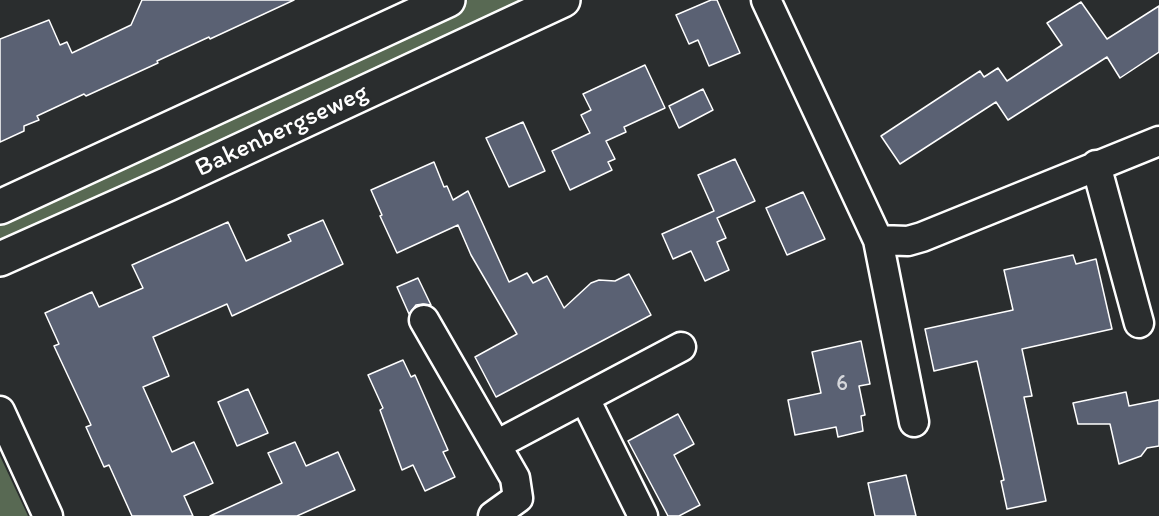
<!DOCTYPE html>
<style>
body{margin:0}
canvas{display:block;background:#2a2d2e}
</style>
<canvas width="1159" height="516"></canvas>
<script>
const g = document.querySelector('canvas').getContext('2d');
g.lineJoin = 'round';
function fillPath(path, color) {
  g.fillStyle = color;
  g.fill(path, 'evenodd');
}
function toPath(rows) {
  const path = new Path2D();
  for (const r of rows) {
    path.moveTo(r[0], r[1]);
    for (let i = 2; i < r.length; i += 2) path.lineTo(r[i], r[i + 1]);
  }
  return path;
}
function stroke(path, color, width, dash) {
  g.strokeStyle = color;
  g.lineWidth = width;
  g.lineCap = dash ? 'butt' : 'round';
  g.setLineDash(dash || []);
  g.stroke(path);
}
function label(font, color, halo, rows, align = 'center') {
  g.font = font + ' Itim,sans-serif';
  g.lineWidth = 4.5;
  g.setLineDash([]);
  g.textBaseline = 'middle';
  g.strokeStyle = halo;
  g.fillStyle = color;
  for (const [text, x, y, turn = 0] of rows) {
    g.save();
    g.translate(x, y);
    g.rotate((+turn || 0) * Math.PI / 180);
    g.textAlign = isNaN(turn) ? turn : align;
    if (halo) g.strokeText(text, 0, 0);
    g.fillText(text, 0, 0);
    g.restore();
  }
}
const green = toPath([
 [468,0,522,0,219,146,0,243,0,218],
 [0,456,28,516,0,516]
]);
const building = toPath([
 [142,0,294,0,210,39,209,37,157,61,158,63,86,96,84,94,37,116,39,120,24,126,24,131,0,142,0,39,49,20,60,45,67,42,72,53,131,25,142,0],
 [711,0,717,0,740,53,709,66,698,40,689,44,676,15,711,0],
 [1081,2,1107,39,1159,6,1159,52,1120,78,1107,57,1008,120,996,102,900,164,881,136,980,71,984,77,998,68,1007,81,1062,45,1047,23,1081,2],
 [645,65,665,108,624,127,626,132,606,141,615,159,608,162,612,170,570,190,552,151,590,133,581,115,591,110,583,94,645,65],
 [703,89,713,110,679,128,669,106,703,89],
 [523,122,545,171,509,187,486,138,523,122],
 [735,159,755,201,717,218,726,238,717,242,729,270,705,281,691,251,673,259,662,234,714,211,698,175,735,159],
 [434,162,444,187,447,186,453,200,468,191,509,282,527,273,533,283,547,276,564,308,591,283,599,280,615,281,629,274,651,315,496,397,475,357,517,334,471,255,458,225,397,253,380,216,382,215,371,190,434,162],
 [803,192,825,239,787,255,766,208,803,192],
 [323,220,343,264,232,316,227,304,153,337,169,376,143,387,172,452,194,442,213,483,184,496,193,516,132,516,109,465,104,467,86,427,91,425,54,346,59,344,45,313,92,292,99,307,143,288,132,265,228,222,246,261,291,241,288,235,323,220],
 [1073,255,1076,264,1096,259,1112,329,1022,349,1032,396,1024,397,1046,501,1007,509,1001,481,1004,480,977,361,934,371,925,329,1013,310,1004,270,1073,255],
 [418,278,431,305,423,304,416,305,409,314,397,287,418,278],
 [861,341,870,384,859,386,865,415,861,416,863,431,838,437,836,427,795,435,788,400,821,393,812,352,861,341],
 [403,360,411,377,415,375,448,450,443,452,455,477,425,491,413,465,402,470,380,410,383,408,368,375,403,360],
 [248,389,268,433,237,446,218,402,248,389],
 [1126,392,1129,406,1159,400,1159,446,1147,448,1141,456,1119,464,1110,424,1078,424,1073,403,1126,392],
 [678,414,694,444,674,455,700,505,679,516,668,516,628,441,678,414],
 [295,442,306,466,338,452,355,490,297,516,210,516,282,483,268,453,295,442],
 [906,475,916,516,875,516,868,483,906,475]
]);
const street = toPath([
 [766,0,878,240,914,422],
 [1096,165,1139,323],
 [878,240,908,241,922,237,1159,141],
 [424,320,496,445],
 [585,399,643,516],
 [0,411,48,516],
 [493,516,518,498,515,478,496,445,681,347]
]);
const secondary = toPath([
 [0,207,448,0],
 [0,259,168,184,563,0]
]);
const numberNames = [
 ["6",842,384]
];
const streetNames = [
 ["Bakenbergseweg",282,131,-25]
];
fillPath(green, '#586953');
fillPath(building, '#5a6173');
stroke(building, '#fff', 1.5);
stroke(street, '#fff', 33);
stroke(secondary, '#fff', 38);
stroke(street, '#2a2d2e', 28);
stroke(secondary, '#2a2d2e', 33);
label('22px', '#d6d8dc', null, numberNames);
label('26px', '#fff', '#2a2d2e', streetNames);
</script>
